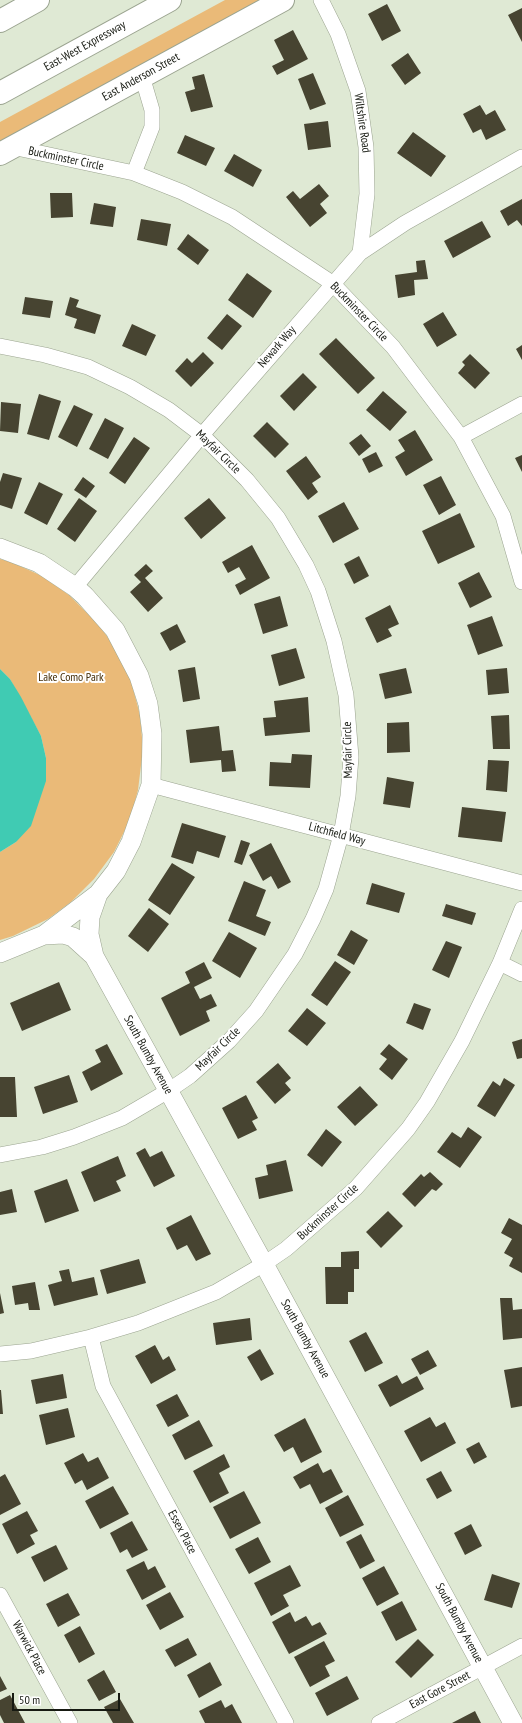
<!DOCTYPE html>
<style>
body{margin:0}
#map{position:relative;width:522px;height:1723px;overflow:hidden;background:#dfe9d4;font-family:"PT Sans Narrow",sans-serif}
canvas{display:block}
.scale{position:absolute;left:12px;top:1693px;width:108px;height:18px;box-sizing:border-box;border:2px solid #171a12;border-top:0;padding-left:5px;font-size:12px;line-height:14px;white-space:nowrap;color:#171a12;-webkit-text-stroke:3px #fff;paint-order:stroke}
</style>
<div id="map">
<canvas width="522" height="1723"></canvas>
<div class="scale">50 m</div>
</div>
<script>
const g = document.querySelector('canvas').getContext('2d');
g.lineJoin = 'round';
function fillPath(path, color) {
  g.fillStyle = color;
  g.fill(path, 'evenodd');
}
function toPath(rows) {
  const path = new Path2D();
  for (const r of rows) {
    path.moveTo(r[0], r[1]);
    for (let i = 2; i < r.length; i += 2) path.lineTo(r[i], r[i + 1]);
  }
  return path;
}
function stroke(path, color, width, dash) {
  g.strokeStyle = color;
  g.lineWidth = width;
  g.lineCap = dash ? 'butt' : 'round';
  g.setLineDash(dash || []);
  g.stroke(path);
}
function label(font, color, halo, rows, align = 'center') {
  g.font = font + ' "PT Sans Narrow",sans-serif';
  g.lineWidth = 4;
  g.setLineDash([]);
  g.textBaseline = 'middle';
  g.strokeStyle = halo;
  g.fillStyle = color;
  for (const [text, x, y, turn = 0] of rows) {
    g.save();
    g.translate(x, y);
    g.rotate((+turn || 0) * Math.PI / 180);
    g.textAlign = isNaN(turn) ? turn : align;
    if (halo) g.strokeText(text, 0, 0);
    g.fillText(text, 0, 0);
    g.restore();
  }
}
const green = toPath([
 [225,0,265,0,0,144,0,122],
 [0,559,11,562,42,576,69,595,100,626,117,651,131,681,140,715,143,749,138,790,130,820,114,852,94,879,71,902,48,919,13,936,0,940,0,852,16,842,46,758,41,736,10,679,0,669]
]);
const water = toPath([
 [0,669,10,679,21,697,41,736,46,758,46,781,31,826,16,842,0,852]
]);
const building = toPath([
 [387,4,401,31,382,41,368,14],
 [522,8,522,42,508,15],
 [293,30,308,59,277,75,272,66,284,60,274,40],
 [408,53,421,73,405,85,391,65],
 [313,73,326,104,310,110,298,79],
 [204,74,213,107,191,112,185,92,195,89,192,77],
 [480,105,486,115,495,110,506,130,486,140,481,129,473,133,463,114],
 [328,121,331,147,308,150,304,124],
 [413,132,446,156,431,177,397,153],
 [185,135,215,148,206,166,177,153],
 [234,154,262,170,253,187,224,171],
 [319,184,329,196,320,204,327,213,310,227,286,197,293,191,300,199],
 [50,193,72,193,73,217,51,218],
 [522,199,522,226,517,220,508,226,500,211],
 [94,203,116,207,113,227,90,224],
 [141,219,171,224,167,246,137,240],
 [482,221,491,237,453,258,444,241],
 [188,234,209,250,198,265,177,249],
 [425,260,428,279,414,280,415,295,398,298,395,275,417,272,416,261],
 [247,273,272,291,253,318,228,300],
 [25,297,53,301,50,318,22,314],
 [70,297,79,300,76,307,101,315,95,334,74,328,77,319,65,315],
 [443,312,457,335,437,347,423,324],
 [227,314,242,326,222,350,207,338],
 [132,324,156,335,146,356,122,346],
 [336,338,375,378,358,394,319,354],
 [522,345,522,360,516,349],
 [203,352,214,363,191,387,175,371,187,358,192,363],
 [470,354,490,373,475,389,458,373,465,365,462,362],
 [303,373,317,387,294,411,280,396],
 [383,391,407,412,390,431,366,410],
 [39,394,61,401,49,440,27,434],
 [1,402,21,404,18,433,0,431],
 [74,405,93,414,77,447,58,437],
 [105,418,124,428,108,459,89,449],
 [267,422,289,444,275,458,253,436],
 [415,430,433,460,406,476,395,457,405,451,398,440],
 [361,434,371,446,359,456,349,443],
 [134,437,150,448,125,484,109,473],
 [376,452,383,466,369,473,362,459],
 [522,455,522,472,515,458],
 [306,456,321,477,312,483,318,492,308,500,286,471],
 [3,473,22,478,12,509,0,505,0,482],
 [441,476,456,505,439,515,423,485],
 [83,477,95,486,86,498,74,490],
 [39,482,63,494,47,525,24,513],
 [79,498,97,511,75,542,57,529],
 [209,498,226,518,201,539,184,518],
 [344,502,359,529,333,543,318,516],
 [460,513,475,547,438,564,422,531],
 [252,545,270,578,240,595,235,585,246,579,239,567,228,573,222,562],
 [359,556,369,576,354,584,344,564],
 [146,564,153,571,145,578,163,598,148,612,130,592,141,582,134,575],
 [479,572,492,597,470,608,458,583],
 [280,596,288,626,263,634,254,604],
 [390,605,399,624,388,629,392,636,377,643,365,618],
 [492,616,503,646,478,655,467,625],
 [177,624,186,642,170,651,160,633],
 [296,648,305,678,279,686,271,655],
 [195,667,200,699,183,702,178,670],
 [406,668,412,693,385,699,379,674],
 [507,668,509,693,488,695,486,670],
 [308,697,310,732,265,736,263,718,276,717,274,701],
 [509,715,510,749,493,749,491,716],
 [409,722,410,752,387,753,387,723],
 [219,726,222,751,233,750,236,771,222,772,221,760,190,763,186,730],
 [292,754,312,755,310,788,269,786,270,762,291,763],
 [488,760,509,761,507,792,486,790],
 [387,777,414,782,410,808,383,804],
 [462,807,506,812,502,842,458,837],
 [182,823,226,836,219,858,197,851,193,864,171,857],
 [241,840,250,843,242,865,234,862],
 [271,843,291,882,278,889,271,876,263,881,249,855],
 [172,863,195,877,170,915,148,900],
 [244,881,266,890,256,916,271,922,265,936,228,921],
 [372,883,405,893,399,913,366,904],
 [446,904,476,913,472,925,442,916],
 [149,908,169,924,148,952,128,936],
 [351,930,368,940,354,965,337,955],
 [229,932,257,948,240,978,212,961],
 [446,941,462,947,449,978,432,970],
 [335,961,351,972,327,1006,311,995],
 [204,962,212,978,194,987,200,999,211,994,217,1006,206,1011,210,1021,180,1036,161,998,190,983,185,972],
 [59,982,71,1010,22,1031,10,1003],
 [414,1003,431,1009,423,1030,406,1023],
 [307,1008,326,1023,307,1046,288,1031],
 [522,1039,522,1058,517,1059,512,1042],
 [107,1044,123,1074,91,1091,82,1072,101,1062,95,1050],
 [389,1044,408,1059,392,1080,379,1069,387,1059,380,1054],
 [278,1063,291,1078,285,1083,291,1090,275,1104,256,1082],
 [69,1075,78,1102,43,1114,34,1087],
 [0,1077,15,1077,17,1117,0,1117],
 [504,1078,515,1085,495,1117,477,1106,493,1081,500,1086],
 [360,1086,378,1105,355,1126,337,1107],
 [246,1095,258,1118,252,1121,257,1130,238,1139,222,1108],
 [468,1127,482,1137,460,1168,437,1152,452,1132,461,1138],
 [326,1129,342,1142,322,1167,307,1155],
 [145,1148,150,1157,162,1151,175,1176,154,1187,136,1153],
 [118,1156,126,1176,116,1181,121,1191,94,1202,81,1172],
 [286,1160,293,1191,259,1199,255,1178,268,1175,266,1165],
 [430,1172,443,1184,436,1191,432,1189,415,1207,402,1194,421,1174,424,1177],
 [67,1179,79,1211,45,1223,34,1191],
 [12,1189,17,1212,0,1215,0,1192],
 [388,1211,403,1226,381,1248,366,1232],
 [191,1215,211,1254,196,1261,187,1245,177,1250,166,1228],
 [509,1218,522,1225,522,1273,509,1266,513,1258,504,1253,512,1239,501,1233],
 [359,1251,359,1269,354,1269,354,1292,348,1292,348,1304,326,1304,325,1267,341,1267,341,1252],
 [139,1259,146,1283,107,1294,100,1270],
 [69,1269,72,1282,94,1277,98,1295,54,1306,48,1285,62,1281,59,1271],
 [35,1282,40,1310,29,1310,28,1303,15,1305,12,1286],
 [0,1293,4,1313,0,1314],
 [500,1298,512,1298,513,1310,522,1309,522,1338,503,1340],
 [250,1318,252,1340,216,1345,213,1323],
 [366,1332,383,1363,365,1372,349,1341],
 [155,1345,163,1360,169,1356,176,1370,151,1384,135,1356],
 [260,1349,274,1374,261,1381,247,1357],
 [428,1350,437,1366,420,1375,411,1359],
 [522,1367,522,1406,511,1408,504,1370],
 [63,1374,67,1398,36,1404,31,1380],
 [397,1375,402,1384,417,1376,424,1389,390,1407,378,1385],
 [0,1390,1,1390,3,1414,0,1414],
 [177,1394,189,1416,168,1427,156,1405],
 [68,1408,75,1437,46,1445,39,1415],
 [430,1417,436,1427,445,1422,456,1443,421,1462,404,1431],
 [305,1418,322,1452,301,1463,293,1447,284,1452,274,1435],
 [199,1420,213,1446,185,1460,172,1435],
 [479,1442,487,1457,474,1464,466,1449],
 [83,1453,88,1462,98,1457,109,1478,87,1490,82,1480,75,1484,64,1463],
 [224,1454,230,1467,219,1473,229,1493,210,1503,193,1471],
 [318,1463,323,1473,331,1469,343,1492,320,1504,310,1484,300,1489,293,1477],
 [441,1471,452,1491,437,1499,426,1479],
 [5,1474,21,1504,0,1515,0,1477],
 [113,1486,129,1514,100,1529,85,1501],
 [244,1491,261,1523,230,1539,213,1507],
 [348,1495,364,1525,340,1537,325,1508],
 [27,1511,38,1531,30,1535,35,1544,17,1554,2,1524],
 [132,1521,148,1550,132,1558,127,1549,120,1553,110,1533],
 [471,1524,482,1546,465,1555,454,1533],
 [361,1534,375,1561,360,1569,346,1542],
 [258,1537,271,1562,249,1574,235,1549],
 [56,1545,68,1569,44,1582,31,1557],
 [144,1561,148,1570,155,1566,166,1587,142,1600,126,1570],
 [290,1565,301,1586,283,1595,289,1606,271,1616,254,1583],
 [384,1566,399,1594,377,1606,362,1578],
 [492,1574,520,1583,512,1608,484,1600],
 [170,1592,184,1617,160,1630,146,1605],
 [68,1593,80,1615,58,1627,46,1604],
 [402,1601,417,1630,396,1641,381,1612],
 [290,1612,295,1622,306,1616,312,1626,320,1622,327,1634,289,1654,272,1622],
 [80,1626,95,1654,79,1663,64,1635],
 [188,1638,197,1655,175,1667,165,1650],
 [418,1639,434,1655,411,1678,395,1662],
 [324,1641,335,1661,325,1666,330,1676,310,1687,294,1657],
 [210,1662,222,1685,199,1698,187,1675],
 [104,1670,116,1692,99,1701,87,1680],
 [0,1676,7,1689,0,1692],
 [347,1676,359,1699,327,1716,315,1693],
 [10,1695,25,1723,4,1723,0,1715,0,1700],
 [120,1699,134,1723,113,1723,104,1707],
 [221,1700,225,1708,232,1704,242,1723,205,1723,199,1711],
 [475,1711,481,1723,452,1723]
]);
const minor = toPath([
 [321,0,338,34,358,91,366,147,367,194,360,253],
 [12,147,134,173,182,192,232,217,332,283,393,347,461,437,503,516,522,582],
 [134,173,152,127,152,110,142,76],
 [0,346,45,355,88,367,130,387,169,410,202,435,247,480,278,518,306,565,318,591,334,641,346,695,351,757,348,796,341,835,326,889,313,919,295,954,256,1011,229,1041,190,1076,168,1091,122,1118,74,1137,42,1147,0,1155],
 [461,437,522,404],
 [75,587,202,435,360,253,405,223,522,157],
 [151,785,522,883],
 [500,963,522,974],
 [91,1337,103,1386,286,1723],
 [0,1354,31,1351,91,1337,138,1323,216,1292,264,1264,286,1249,356,1188,408,1129,427,1102,462,1041,500,963,522,909],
 [0,1595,70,1723],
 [379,1723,522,1646]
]);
const tertiary = toPath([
 [0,548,39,563,75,587,85,596,115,630,139,676,148,704,152,734,151,785,131,842,116,871,98,894,44,935,0,953],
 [98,894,90,917,89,934,94,956,264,1264,513,1723],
 [44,935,63,934,73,937,94,956]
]);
const secondary = toPath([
 [0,154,283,0]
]);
const motorway = toPath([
 [0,21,38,0],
 [0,93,170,0]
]);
const streetNames = [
 ["East-West Expressway",85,46,-29],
 ["East Anderson Street",141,77,-29],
 ["Wiltshire Road",362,123,82],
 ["Buckminster Circle",66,159,12],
 ["Buckminster Circle",359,312,46],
 ["Newark Way",277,347,-49],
 ["Mayfair Circle",218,452,44],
 ["Mayfair Circle",348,750,-91],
 ["Litchfield Way",337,834,15],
 ["Mayfair Circle",218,1049,-44],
 ["South Bumby Avenue",148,1055,61],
 ["Buckminster Circle",328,1212,-42],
 ["South Bumby Avenue",305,1339,61],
 ["Essex Place",182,1532,62],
 ["South Bumby Avenue",459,1623,62],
 ["Warwick Place",29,1648,62],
 ["East Gore Street",440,1690,-28]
];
const parkNames = [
 ["Lake Como Park",71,678]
];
fillPath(green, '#eaba78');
fillPath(water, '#40cbb3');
fillPath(building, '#474431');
stroke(minor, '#9ba490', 16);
stroke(tertiary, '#9ba490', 20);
stroke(secondary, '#9ba490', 24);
stroke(motorway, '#9ba490', 24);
stroke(minor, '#fff', 15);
stroke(tertiary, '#fff', 19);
stroke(secondary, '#fff', 22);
stroke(motorway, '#fff', 22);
label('12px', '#171a12', '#fff', streetNames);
label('12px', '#452e08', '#fff', parkNames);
</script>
